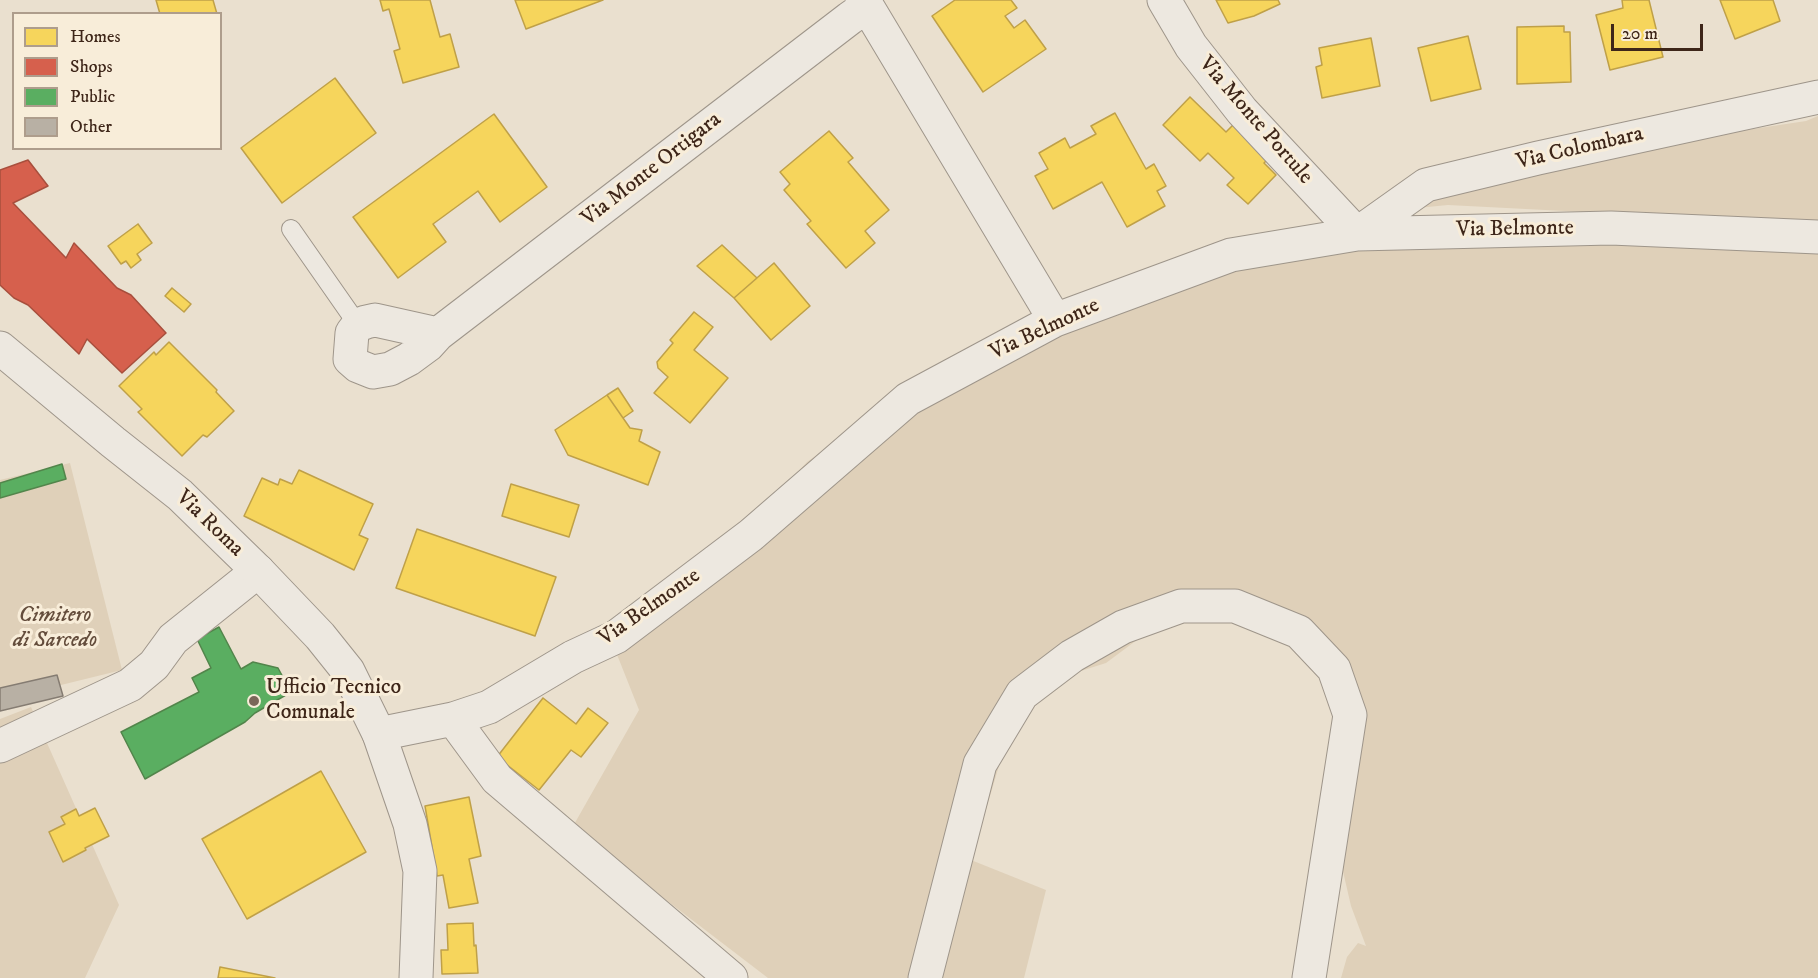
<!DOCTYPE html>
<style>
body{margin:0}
#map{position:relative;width:1818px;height:978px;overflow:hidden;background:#eae0cf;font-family:"IM FELL DW Pica",serif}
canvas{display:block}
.legend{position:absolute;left:12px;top:12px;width:210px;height:138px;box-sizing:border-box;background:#f8edd9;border:2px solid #ae9d8c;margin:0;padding:8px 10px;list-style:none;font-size:18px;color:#3e2619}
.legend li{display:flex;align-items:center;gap:12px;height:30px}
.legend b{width:30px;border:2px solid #ae9d8c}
.scale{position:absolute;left:1611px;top:24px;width:92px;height:27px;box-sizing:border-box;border:3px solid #3e2619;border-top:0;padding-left:8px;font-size:18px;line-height:21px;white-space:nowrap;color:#3e2619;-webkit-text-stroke:4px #f8edd9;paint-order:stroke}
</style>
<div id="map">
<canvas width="1818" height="978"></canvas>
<ul class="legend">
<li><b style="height:16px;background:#f6d55c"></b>Homes</li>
<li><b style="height:16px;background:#d6604d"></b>Shops</li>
<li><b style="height:16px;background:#5aae61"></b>Public</li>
<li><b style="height:16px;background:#b8b0a4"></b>Other</li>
</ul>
<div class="scale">20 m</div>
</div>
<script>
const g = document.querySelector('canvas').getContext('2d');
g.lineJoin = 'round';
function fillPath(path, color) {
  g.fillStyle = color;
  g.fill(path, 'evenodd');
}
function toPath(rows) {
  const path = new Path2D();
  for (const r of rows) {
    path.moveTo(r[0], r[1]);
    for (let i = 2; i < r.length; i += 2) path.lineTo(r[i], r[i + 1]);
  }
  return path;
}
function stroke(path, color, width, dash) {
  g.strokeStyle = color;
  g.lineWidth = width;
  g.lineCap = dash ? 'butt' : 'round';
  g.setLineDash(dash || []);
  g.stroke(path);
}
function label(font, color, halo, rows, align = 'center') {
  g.font = font + ' "IM FELL DW Pica",serif';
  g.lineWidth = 6;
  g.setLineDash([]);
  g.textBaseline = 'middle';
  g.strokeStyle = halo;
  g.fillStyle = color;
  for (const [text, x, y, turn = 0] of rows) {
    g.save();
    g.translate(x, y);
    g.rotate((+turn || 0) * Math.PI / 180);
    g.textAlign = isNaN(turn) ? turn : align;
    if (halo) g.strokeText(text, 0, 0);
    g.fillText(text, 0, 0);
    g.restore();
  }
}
const green = toPath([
 [1818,116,1818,224,1448,205,1376,212,1487,169,1806,121],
 [1450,233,1818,251,1818,978,1341,978,1347,957,1358,943,1366,946,1351,906,1342,867,1339,721,1315,649,1217,609,1149,631,1106,663,1065,676,1013,728,1004,749,971,860,1046,890,1024,978,768,978,572,828,639,710,614,647,694,585,807,462,875,413,1152,298,1313,246],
 [70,463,122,670,0,700,0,480],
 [31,707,119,905,85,978,0,978,0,719]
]);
const homes = toPath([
 [156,0,213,0,217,14,160,14,156,0],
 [380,0,430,0,440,37,450,34,459,67,403,83,394,51,400,49,389,9,383,11,380,0],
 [515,0,603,0,526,29,515,0],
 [955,0,1011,0,1017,8,1005,16,1014,28,1025,20,1046,49,983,92,932,16,955,0],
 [1216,0,1278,0,1280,4,1254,16,1228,23,1216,0],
 [1622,0,1649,0,1663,57,1610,70,1596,15,1623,8,1622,0],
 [1720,0,1773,0,1780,21,1735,39,1720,0],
 [1564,26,1564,32,1570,32,1571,82,1517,84,1517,27,1564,26],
 [1468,36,1481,89,1431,101,1418,48,1468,36],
 [1371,38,1380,86,1322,98,1316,67,1322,65,1319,48,1371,38],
 [335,78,376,133,282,203,241,148,335,78],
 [1190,97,1226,132,1233,125,1268,159,1264,163,1276,175,1248,204,1227,185,1234,178,1208,153,1200,161,1163,125,1190,97],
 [1115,113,1146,169,1154,164,1166,186,1157,191,1165,206,1127,227,1102,182,1053,209,1035,176,1048,169,1039,153,1065,138,1070,148,1096,134,1091,126,1115,113],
 [494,114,547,187,500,222,478,191,433,224,446,242,398,278,353,217,494,114],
 [829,131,853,158,848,162,889,210,865,231,875,243,846,268,807,224,811,221,784,190,790,184,780,172,829,131],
 [138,224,152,243,137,254,141,260,131,268,126,261,121,264,108,246,138,224],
 [722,245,757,278,734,298,697,266,722,245],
 [774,263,810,306,771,340,734,298,774,263],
 [172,288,191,304,184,312,165,296,172,288],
 [694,312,713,327,694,350,728,378,690,423,654,393,668,377,658,368,657,362,673,343,670,340,694,312],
 [169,342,217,390,216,392,234,411,207,437,203,435,182,456,138,412,142,409,119,386,154,352,156,355,169,342],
 [618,388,633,411,623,418,607,395,618,388],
 [607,395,630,428,642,430,639,441,660,452,648,485,568,455,555,430,607,395],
 [299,470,373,504,359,535,368,539,354,570,244,516,262,478,278,485,280,479,292,484,299,470],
 [511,484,579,505,569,537,502,516,511,484],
 [417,529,556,577,535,636,396,588,417,529],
 [543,698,576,724,588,708,608,723,581,757,571,750,539,790,497,757,543,698],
 [321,771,366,852,247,919,202,839,321,771],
 [469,797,481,856,469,859,478,903,449,908,443,875,437,876,425,806,469,797],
 [95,808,109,836,85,848,86,850,63,862,49,832,65,824,61,817,76,809,79,816,95,808],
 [473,923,474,946,476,945,478,973,442,974,441,950,448,950,447,924,473,923],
 [220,967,275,978,218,978,220,967]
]);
const shops = toPath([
 [28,160,48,186,13,203,66,258,74,243,117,288,131,295,166,333,122,373,87,339,79,354,28,305,14,298,0,285,0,170,28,160]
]);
const public = toPath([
 [62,464,66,479,0,498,0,483,62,464],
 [219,627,241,669,253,662,278,668,291,692,255,713,245,722,145,779,121,732,199,692,192,678,211,668,197,639,219,627]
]);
const building = toPath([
 [57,675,63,696,0,711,0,688,57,675]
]);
const service = toPath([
 [291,229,358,325]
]);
const minor = toPath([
 [862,0,867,6,1055,320],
 [1164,0,1191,46,1242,111,1357,234,1426,185,1538,158,1818,97],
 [438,334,375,320,366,322,358,325,352,333,350,359,358,366,373,372,390,369,409,359,428,345,438,334,850,18,867,6],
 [453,719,497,779,731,978],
 [379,734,453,719,489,707,573,657,616,637,751,535,908,399,1055,320,1231,255,1357,234,1611,228,1818,237],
 [0,746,130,685,154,665,173,639,258,571],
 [925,978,980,764,1022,694,1072,656,1123,627,1181,606,1235,606,1299,632,1334,669,1350,715,1309,978]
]);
const tertiary = toPath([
 [0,348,113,442,180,495,258,571,320,636,348,671,379,734,410,824,420,871,416,978]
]);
const markers = [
 [254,701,6,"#7a6759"]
];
const streetNames = [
 ["Via Monte Portule",1255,121,49],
 ["Via Colombara",1580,149,-13],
 ["Via Monte Ortigara",652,170,-38],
 ["Via Belmonte",1515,230,-1],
 ["Via Belmonte",1045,330,-25],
 ["Via Roma",209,524,44],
 ["Via Belmonte",650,608,-35]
];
const parkNames = [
 ["Cimitero",55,616],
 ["di Sarcedo",55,641]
];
const poiNames = [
 ["Ufficio Tecnico",266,688],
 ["Comunale",266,713]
];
fillPath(green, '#dfd0b9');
fillPath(homes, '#f6d55c');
stroke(homes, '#bfa048', 1.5);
fillPath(shops, '#d6604d');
stroke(shops, '#a84f3d', 1.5);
fillPath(public, '#5aae61');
stroke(public, '#52854b', 1.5);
fillPath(building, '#b8b0a4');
stroke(building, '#857c72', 1.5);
stroke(service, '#9e958a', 20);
stroke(minor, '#9e958a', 35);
stroke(tertiary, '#9e958a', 35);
stroke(service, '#ede8e0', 18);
stroke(minor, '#ede8e0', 33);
stroke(tertiary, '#ede8e0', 33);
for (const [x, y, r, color] of markers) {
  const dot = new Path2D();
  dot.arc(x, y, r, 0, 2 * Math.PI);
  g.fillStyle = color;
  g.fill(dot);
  stroke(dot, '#f8edd9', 2);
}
label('22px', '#3e2619', '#f8edd9', streetNames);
label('italic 22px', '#644d3c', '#f8edd9', parkNames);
label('22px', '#3e2619', '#f8edd9', poiNames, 'left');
</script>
